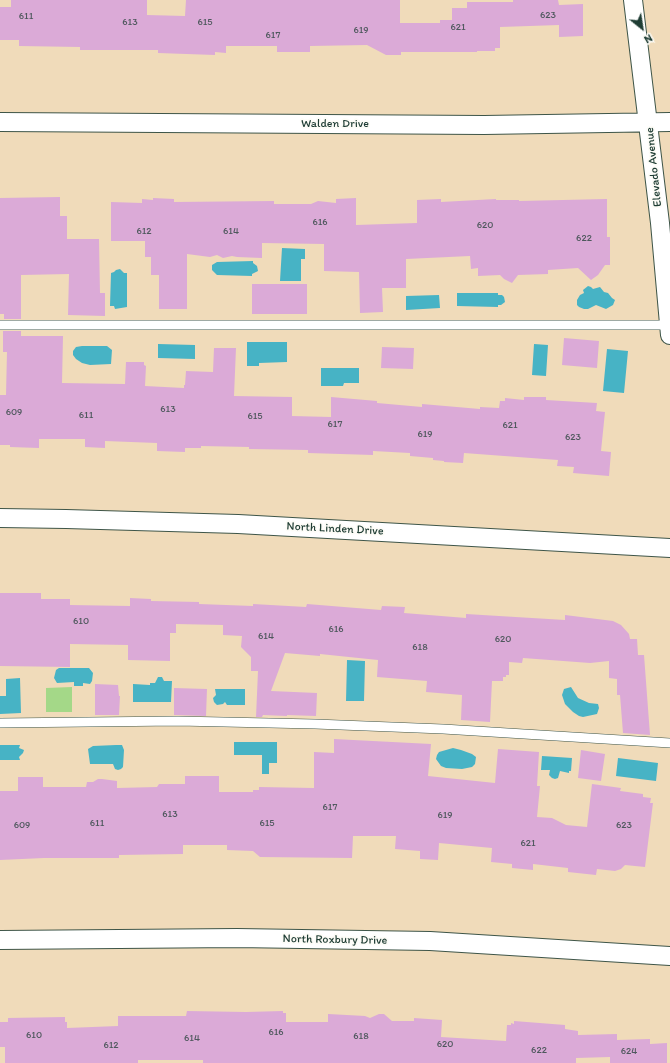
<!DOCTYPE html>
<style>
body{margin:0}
#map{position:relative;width:670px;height:1063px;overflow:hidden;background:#f0dbba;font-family:Itim,sans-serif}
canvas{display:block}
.north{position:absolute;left:622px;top:8px;width:40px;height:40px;-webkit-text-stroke:3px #fdfcf7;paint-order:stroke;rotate:150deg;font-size:11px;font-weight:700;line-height:16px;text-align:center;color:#1f3d34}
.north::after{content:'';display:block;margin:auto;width:14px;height:18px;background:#1f3d34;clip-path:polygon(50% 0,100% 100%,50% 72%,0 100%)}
</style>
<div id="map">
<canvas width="670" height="1063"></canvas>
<div class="north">N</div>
</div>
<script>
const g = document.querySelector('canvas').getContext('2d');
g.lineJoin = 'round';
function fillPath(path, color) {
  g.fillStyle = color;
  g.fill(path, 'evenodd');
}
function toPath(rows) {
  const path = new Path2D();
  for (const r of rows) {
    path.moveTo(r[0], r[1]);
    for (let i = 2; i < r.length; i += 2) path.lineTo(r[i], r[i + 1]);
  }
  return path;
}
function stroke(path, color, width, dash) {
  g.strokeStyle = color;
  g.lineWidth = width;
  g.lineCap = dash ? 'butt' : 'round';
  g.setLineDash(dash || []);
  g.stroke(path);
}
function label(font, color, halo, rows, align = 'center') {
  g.font = font + ' Itim,sans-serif';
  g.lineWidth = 3.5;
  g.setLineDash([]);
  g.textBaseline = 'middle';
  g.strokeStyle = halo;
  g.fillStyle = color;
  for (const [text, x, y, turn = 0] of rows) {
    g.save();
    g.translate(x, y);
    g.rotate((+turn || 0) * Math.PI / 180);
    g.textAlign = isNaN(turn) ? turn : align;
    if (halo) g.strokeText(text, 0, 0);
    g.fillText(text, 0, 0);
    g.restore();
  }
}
const green = toPath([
 [72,687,72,712,46,712,46,688]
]);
const water = toPath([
 [282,248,305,249,305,259,301,259,301,281,280,281],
 [253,261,253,263,257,266,258,271,252,274,252,276,217,275,212,270,212,265,217,262],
 [120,269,124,273,127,273,127,307,115,309,114,306,110,306,111,273,114,272,116,270],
 [588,286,591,287,593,289,600,287,604,292,608,293,612,298,615,300,613,305,606,309,596,305,588,309,584,309,579,307,577,305,577,300,580,295,584,293,583,290],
 [457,293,498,293,498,295,502,295,504,297,505,302,501,305,498,305,498,307,457,306],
 [439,295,440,308,406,310,406,296],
 [247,342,287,342,287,362,259,363,259,366,247,366],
 [158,344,195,345,195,359,158,358],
 [534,344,548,345,546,376,532,375],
 [82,346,107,346,112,350,111,364,90,365,82,363,76,359,73,355,73,351,76,347],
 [607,349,628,351,624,393,603,391],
 [321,368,359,368,359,383,344,383,343,386,321,386],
 [347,660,365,661,364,701,346,701],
 [59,668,89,668,93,673,92,681,90,684,83,683,83,686,74,686,74,682,57,683,54,678,56,670],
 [158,677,162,677,164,681,172,681,171,702,133,702,133,684,150,685,150,683,155,683],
 [20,678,21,713,0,714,0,696,6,696,6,679],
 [571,687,578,698,589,703,598,704,599,708,597,714,583,717,579,716,573,712,565,704,562,695,564,689],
 [215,689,245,689,245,705,227,705,225,702,223,704,217,705,214,702,213,698,216,695],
 [234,742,277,742,277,763,269,763,269,774,262,774,262,755,234,755],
 [0,745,20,745,19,748,24,750,23,753,19,757,20,760,0,760],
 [116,745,122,745,124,750,123,767,121,769,118,770,115,769,113,764,90,764,88,749,93,746],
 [453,748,461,750,472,754,476,757,475,764,472,767,462,769,446,768,441,766,436,759,437,755,439,752],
 [542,756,572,758,571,771,569,771,569,773,560,771,558,778,555,779,552,778,549,775,550,770,541,770],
 [618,758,658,763,656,781,616,776]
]);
const building = toPath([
 [11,0,147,0,147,15,185,16,186,0,400,0,400,23,440,23,440,20,452,20,452,8,467,8,467,2,513,2,513,0,558,0,559,5,583,4,583,36,559,37,559,25,500,27,500,48,495,48,495,51,477,51,477,52,401,52,401,55,386,55,367,45,310,46,310,52,277,52,277,46,226,46,226,53,215,52,215,55,158,53,158,50,80,50,80,47,19,46,19,40,0,40,0,7,11,7],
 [60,197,60,216,67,216,67,239,99,239,100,293,105,293,105,316,68,315,69,274,21,275,21,319,4,319,4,314,0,314,0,198],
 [153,198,174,199,174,202,274,201,274,204,311,204,318,201,336,203,336,199,356,198,356,225,417,223,417,200,441,199,441,202,496,199,496,200,519,200,519,201,607,199,607,237,610,237,610,265,605,265,598,275,591,280,578,268,548,270,548,274,518,275,512,283,504,279,500,275,478,276,478,268,471,269,470,256,406,259,406,288,382,288,383,312,360,313,359,272,324,271,324,244,262,243,262,258,237,257,232,256,223,258,217,255,210,257,187,254,187,309,159,309,159,275,151,275,151,257,145,257,145,241,111,241,111,202,142,203,142,199,153,200],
 [252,284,307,284,307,314,252,314],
 [3,331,21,331,21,336,63,336,62,383,125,384,126,362,144,362,144,365,146,366,145,386,184,388,184,385,185,385,186,371,213,372,214,348,236,348,234,396,292,397,292,416,331,417,331,397,377,401,377,403,422,407,422,404,480,409,480,407,499,408,500,401,505,401,505,398,524,400,524,397,546,397,546,400,597,403,596,411,605,412,601,451,611,452,609,476,573,473,574,467,557,466,558,460,464,453,463,463,444,462,444,461,433,460,433,458,410,456,410,453,373,451,373,455,308,453,308,450,249,449,249,447,201,446,201,448,185,448,185,452,157,451,157,443,105,441,105,448,85,447,85,439,39,439,39,448,10,447,10,445,0,445,0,395,6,395,7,352,3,352],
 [564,338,599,341,597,368,562,365],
 [382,347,414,348,413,369,381,368],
 [0,593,41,593,41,599,70,599,70,605,130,606,130,598,151,599,151,601,199,602,199,604,253,606,253,604,306,607,307,604,381,610,382,606,405,607,404,613,466,618,466,614,565,620,565,615,613,621,621,625,629,634,630,639,637,639,638,655,644,655,650,735,623,733,620,695,617,695,617,679,609,678,609,661,590,663,523,658,522,663,509,662,509,675,506,675,506,677,503,677,503,681,492,681,490,722,461,720,462,695,426,692,427,681,377,677,378,660,320,654,320,656,285,653,271,691,317,693,316,716,287,715,287,716,263,715,262,717,256,717,258,671,251,671,251,657,241,647,242,636,223,635,223,625,176,624,176,633,170,633,170,661,128,660,128,645,70,644,70,667,0,666],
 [95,684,118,685,119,696,120,696,119,715,95,715],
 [174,688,207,689,206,716,174,715],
 [334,739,431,744,428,776,495,783,498,749,539,752,537,786,540,786,537,817,552,818,566,825,587,827,592,784,621,788,620,791,643,794,643,797,651,798,650,803,653,803,645,867,625,865,621,869,615,871,597,869,596,875,568,872,568,868,533,864,533,870,512,868,512,864,491,862,492,848,439,843,438,860,420,859,420,851,395,849,396,836,353,836,352,858,260,857,253,851,227,850,227,845,183,845,183,854,119,855,119,858,44,858,0,860,0,791,18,791,18,777,43,777,43,787,86,787,87,782,93,782,98,779,102,779,117,781,117,788,157,787,159,784,185,784,185,776,219,776,219,792,253,792,253,790,259,790,259,787,314,788,314,752,334,753],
 [581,750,605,754,601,781,578,778],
 [187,1011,246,1012,283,1011,283,1013,286,1013,286,1022,328,1022,328,1014,365,1016,370,1018,379,1014,384,1014,392,1021,414,1021,414,1018,442,1020,441,1037,506,1041,507,1025,511,1025,511,1023,514,1024,514,1021,565,1025,565,1029,578,1031,578,1035,617,1034,617,1040,650,1039,650,1044,667,1043,667,1063,610,1063,610,1057,576,1058,576,1063,203,1063,203,1060,138,1060,138,1063,5,1063,5,1047,0,1047,0,1022,8,1022,8,1018,65,1017,65,1022,67,1022,67,1028,118,1026,118,1016,186,1016]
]);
const service = toPath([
 [0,325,670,325],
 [0,723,178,721,315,724,443,729,670,743]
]);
const minor = toPath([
 [633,0,660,223,670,335],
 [0,122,484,125,670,122],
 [0,518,66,519,238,524,670,548],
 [0,940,237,938,430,941,670,956]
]);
const numberNames = [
 ["623",548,15],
 ["611",26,16],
 ["613",130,22],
 ["615",205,22],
 ["621",458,27],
 ["619",361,30],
 ["617",273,35],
 ["616",320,222],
 ["620",485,225],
 ["612",144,231],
 ["614",231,231],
 ["622",584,238],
 ["613",168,409],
 ["609",14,412],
 ["611",86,415],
 ["615",255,416],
 ["617",335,424],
 ["621",510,425],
 ["619",425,434],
 ["623",573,437],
 ["610",81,621],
 ["616",336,629],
 ["614",266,636],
 ["620",503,639],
 ["618",420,647],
 ["617",330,807],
 ["613",170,814],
 ["619",445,815],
 ["611",97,823],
 ["615",267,823],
 ["609",22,825],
 ["623",624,825],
 ["621",528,843],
 ["616",276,1032],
 ["610",34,1035],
 ["618",361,1036],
 ["614",192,1038],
 ["620",445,1044],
 ["612",111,1045],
 ["622",539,1050],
 ["624",629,1051]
];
const streetNames = [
 ["Walden Drive",335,124],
 ["Elevado Avenue",654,167,-96],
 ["North Linden Drive",335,529,3],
 ["North Roxbury Drive",335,940,1]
];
fillPath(green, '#a4d888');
fillPath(water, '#47b3c5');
fillPath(building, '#dbaad7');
stroke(service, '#3e5548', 10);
stroke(minor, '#3e5548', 20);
stroke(service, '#fff', 9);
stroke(minor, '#fff', 18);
label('10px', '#4e585d', null, numberNames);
label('12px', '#1f3d34', '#fdfcf7', streetNames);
</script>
